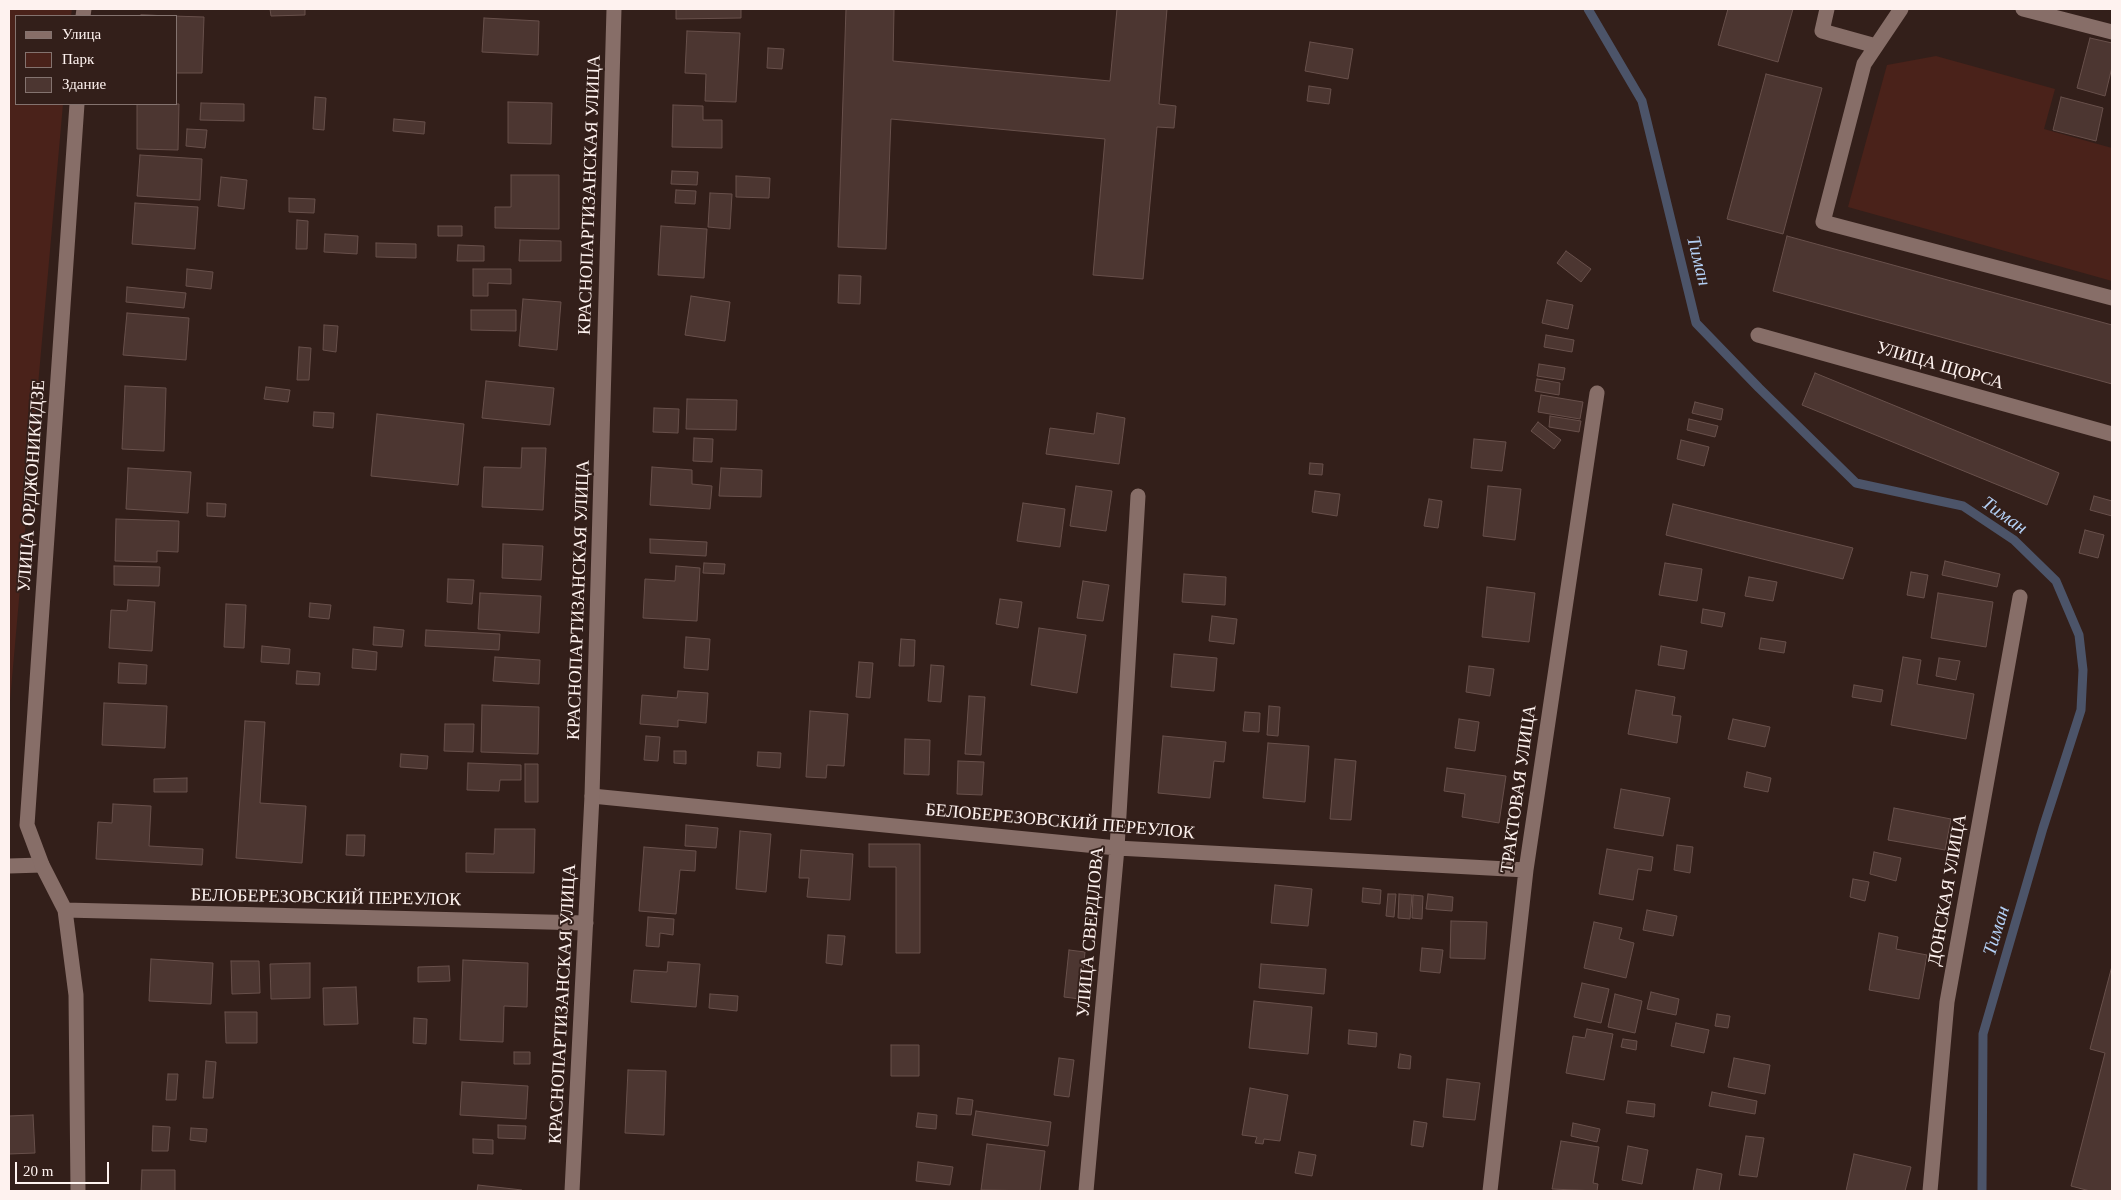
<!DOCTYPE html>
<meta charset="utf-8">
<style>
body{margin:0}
#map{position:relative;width:2121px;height:1200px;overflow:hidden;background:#331f1a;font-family:"Times New Roman",serif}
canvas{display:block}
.frame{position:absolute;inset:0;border:10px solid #fef2ef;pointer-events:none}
.legend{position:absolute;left:15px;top:15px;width:162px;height:90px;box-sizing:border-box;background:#331f1a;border:1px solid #84736f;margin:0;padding:6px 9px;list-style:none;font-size:15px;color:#fef2ef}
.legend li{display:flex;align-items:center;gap:10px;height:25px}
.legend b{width:25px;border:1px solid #84736f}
.scale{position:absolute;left:15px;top:1162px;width:94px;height:22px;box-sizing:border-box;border:2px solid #fef2ef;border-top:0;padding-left:6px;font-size:15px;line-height:18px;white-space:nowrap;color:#fef2ef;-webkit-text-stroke:4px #331f1a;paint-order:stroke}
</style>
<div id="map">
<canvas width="2121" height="1200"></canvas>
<div class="frame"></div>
<ul class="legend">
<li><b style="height:6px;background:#876e68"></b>Улица</li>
<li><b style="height:14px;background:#4a221a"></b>Парк</li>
<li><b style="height:14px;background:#4c3631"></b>Здание</li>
</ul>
<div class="scale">20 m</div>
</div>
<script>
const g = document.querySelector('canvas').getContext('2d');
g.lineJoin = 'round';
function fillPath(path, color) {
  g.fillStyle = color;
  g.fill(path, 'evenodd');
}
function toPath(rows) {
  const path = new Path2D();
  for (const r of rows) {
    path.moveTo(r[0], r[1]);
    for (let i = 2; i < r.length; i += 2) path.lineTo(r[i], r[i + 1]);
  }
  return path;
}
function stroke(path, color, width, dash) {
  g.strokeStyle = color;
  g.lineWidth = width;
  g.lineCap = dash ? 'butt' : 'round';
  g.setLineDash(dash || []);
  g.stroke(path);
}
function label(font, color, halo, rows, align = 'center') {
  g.font = font + ' "Times New Roman",serif';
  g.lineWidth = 4;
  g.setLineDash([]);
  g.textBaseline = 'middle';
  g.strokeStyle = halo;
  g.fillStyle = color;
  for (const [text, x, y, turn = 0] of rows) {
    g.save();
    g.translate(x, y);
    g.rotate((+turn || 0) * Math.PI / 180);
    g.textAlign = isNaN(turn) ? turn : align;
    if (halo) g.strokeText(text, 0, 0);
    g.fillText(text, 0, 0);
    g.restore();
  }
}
const green = toPath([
 [9,9,72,9,71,16,16,16,16,104,63,104,9,712],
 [1936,56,2055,89,2044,129,2112,148,2112,281,1848,207,1887,65]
]);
const stream = toPath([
 [1588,9,1642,101,1696,323,1759,388,1856,483,1963,506,2014,540,2056,581,2079,635,2083,670,2081,710,2043,828,1983,1034,1982,1191]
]);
const building = toPath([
 [270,9,305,9,305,15,271,16,270,9],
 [676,9,741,9,741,18,676,19,676,9],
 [846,9,894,9,893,61,1110,81,1117,9,1167,9,1159,104,1176,106,1174,128,1157,127,1143,279,1093,275,1105,139,891,119,886,249,838,247,846,9],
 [1728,9,1793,9,1778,62,1718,45,1728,9],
 [141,15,204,17,202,73,176,73,176,16,141,15],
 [484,18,539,21,538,55,482,52,484,18],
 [687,31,740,33,736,102,705,101,706,74,685,73,687,31],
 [2090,38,2112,43,2112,67,2105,96,2077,88,2090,38],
 [1310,42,1353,49,1348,79,1305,71,1310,42],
 [768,48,784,49,782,69,767,68,768,48],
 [1766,74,1822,88,1783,234,1727,219,1766,74],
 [1309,86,1331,89,1329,104,1307,101,1309,86],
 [315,97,326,98,324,130,313,129,315,97],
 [2061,97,2103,108,2096,141,2053,130,2061,97],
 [508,102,552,103,551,144,508,143,508,102],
 [201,103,244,104,244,121,200,120,201,103],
 [137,104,179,104,178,150,137,149,137,104],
 [673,105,703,106,703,120,722,120,722,148,672,147,673,105],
 [394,119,425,122,424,134,393,131,394,119],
 [187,129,207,130,205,148,186,146,187,129],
 [140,155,202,159,200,200,137,196,140,155],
 [672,171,698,172,697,185,671,184,672,171],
 [511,175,559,175,559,229,495,228,495,207,511,207,511,175],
 [736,176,770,178,769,198,736,197,736,176],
 [221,177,247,180,244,209,218,206,221,177],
 [676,190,696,191,695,204,675,203,676,190],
 [710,193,732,194,730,229,708,227,710,193],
 [289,198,315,199,314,213,289,212,289,198],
 [135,203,198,207,195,249,132,244,135,203],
 [297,220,308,221,307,249,296,249,297,220],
 [438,226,462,226,462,236,438,236,438,226],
 [661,226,707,229,704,278,658,275,661,226],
 [325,234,358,236,357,254,324,252,325,234],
 [1787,236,2112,325,2112,384,1773,291,1787,236],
 [520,240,561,241,561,261,519,261,520,240],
 [376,243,416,244,416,258,376,257,376,243],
 [458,245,484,246,484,261,457,261,458,245],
 [1566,251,1591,269,1581,282,1557,263,1566,251],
 [187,269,213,272,211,289,186,286,187,269],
 [473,269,511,269,511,284,488,283,488,296,473,296,473,269],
 [839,275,861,276,860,304,838,303,839,275],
 [127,287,186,293,184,308,126,302,127,287],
 [691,296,730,302,725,341,685,335,691,296],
 [523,299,561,302,557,350,519,346,523,299],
 [1547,300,1573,305,1568,329,1542,323,1547,300],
 [471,310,516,310,516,331,471,330,471,310],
 [127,313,189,318,186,360,123,355,127,313],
 [324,325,338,326,336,352,323,350,324,325],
 [1546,335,1574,340,1572,352,1544,347,1546,335],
 [299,347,311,348,309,380,297,380,299,347],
 [1539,364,1565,368,1563,380,1537,376,1539,364],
 [1815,373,2059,473,2047,505,1802,405,1815,373],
 [1537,379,1560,383,1559,395,1535,391,1537,379],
 [486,381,554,388,550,425,482,418,486,381],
 [125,386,166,388,164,451,122,449,125,386],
 [266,387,290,390,288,402,264,399,266,387],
 [1541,395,1583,402,1580,419,1538,412,1541,395],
 [687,399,737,400,736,430,686,429,687,399],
 [1695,402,1723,409,1721,420,1692,413,1695,402],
 [654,408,679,409,678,433,653,432,654,408],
 [314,412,334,413,333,428,313,426,314,412],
 [1097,413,1125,418,1119,464,1046,454,1050,428,1094,434,1097,413],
 [377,414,464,424,458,485,371,476,377,414],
 [1550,416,1581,421,1579,432,1549,427,1550,416],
 [1689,419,1718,426,1715,437,1687,430,1689,419],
 [1538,422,1561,440,1554,449,1531,431,1538,422],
 [694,438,713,439,712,462,693,461,694,438],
 [1474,439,1506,442,1502,471,1471,468,1474,439],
 [1681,440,1709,447,1704,466,1677,459,1681,440],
 [522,448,546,448,543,510,482,507,484,467,521,468,522,448],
 [1310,463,1323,464,1322,475,1309,474,1310,463],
 [652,467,692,470,692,484,712,486,710,509,650,505,652,467],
 [128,468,191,472,188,513,126,509,128,468],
 [721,468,762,470,761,497,719,496,721,468],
 [1076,486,1112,491,1106,531,1070,526,1076,486],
 [1488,486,1521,489,1515,540,1483,536,1488,486],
 [1315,491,1340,494,1337,516,1312,512,1315,491],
 [2094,496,2112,501,2112,516,2090,510,2094,496],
 [1429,499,1442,501,1438,528,1424,526,1429,499],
 [207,503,226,504,225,517,207,516,207,503],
 [1023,503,1065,509,1060,547,1017,541,1023,503],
 [1673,504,1853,548,1843,579,1666,535,1673,504],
 [116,519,179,521,178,552,157,551,157,562,115,561,116,519],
 [2085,530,2104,535,2098,558,2079,553,2085,530],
 [650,539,707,542,706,556,650,553,650,539],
 [503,544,543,546,541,580,502,578,503,544],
 [1945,561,2000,574,1997,587,1942,575,1945,561],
 [704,563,725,564,724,574,703,573,704,563],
 [1665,563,1702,569,1697,601,1659,595,1665,563],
 [114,566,160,567,159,586,114,585,114,566],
 [676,566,700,568,697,621,643,618,645,579,675,581,676,566],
 [1911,572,1928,575,1924,598,1907,595,1911,572],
 [1184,574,1226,577,1225,605,1182,602,1184,574],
 [1749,577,1777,582,1773,601,1745,596,1749,577],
 [448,579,474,580,472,604,447,602,448,579],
 [1083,581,1109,585,1103,621,1077,618,1083,581],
 [1487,587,1535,593,1529,642,1482,637,1487,587],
 [480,593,541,596,539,633,478,629,480,593],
 [1938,593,1993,602,1986,647,1931,638,1938,593],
 [1000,599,1022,602,1018,628,996,624,1000,599],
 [128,600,155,602,152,651,109,648,111,610,127,611,128,600],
 [310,603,331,605,329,619,309,617,310,603],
 [226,604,246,605,244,648,224,647,226,604],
 [1703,609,1725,613,1722,627,1701,623,1703,609],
 [1212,616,1237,619,1234,644,1209,641,1212,616],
 [374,627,404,630,402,647,373,645,374,627],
 [1039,628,1086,635,1077,693,1031,685,1039,628],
 [426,630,500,634,499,650,425,646,426,630],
 [686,637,710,639,708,670,684,668,686,637],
 [1761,638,1786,642,1784,653,1759,649,1761,638],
 [901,639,915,640,914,666,899,666,901,639],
 [262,646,290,649,289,664,261,662,262,646],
 [1661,646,1687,651,1684,669,1658,665,1661,646],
 [353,649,377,652,376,670,352,668,353,649],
 [1174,654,1217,658,1214,691,1171,687,1174,654],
 [495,657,540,660,539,684,493,681,495,657],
 [1903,657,1921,660,1917,684,1974,694,1966,739,1891,725,1903,657],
 [1939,658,1960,661,1956,680,1936,676,1939,658],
 [859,662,873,663,870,698,856,697,859,662],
 [119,663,147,665,146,684,118,683,119,663],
 [931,665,944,666,941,702,928,701,931,665],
 [1469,666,1494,669,1490,696,1466,692,1469,666],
 [297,671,320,673,319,685,296,684,297,671],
 [1854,685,1883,690,1881,702,1852,697,1854,685],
 [1636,690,1675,697,1672,715,1681,716,1677,743,1628,734,1636,690],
 [678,691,708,693,706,723,678,720,678,727,640,724,642,695,677,698,678,691],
 [969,696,985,697,981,755,965,754,969,696],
 [104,703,167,706,165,748,102,745,104,703],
 [482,705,539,707,538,754,481,752,482,705],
 [1269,706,1280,707,1278,736,1267,735,1269,706],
 [810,711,848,714,844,766,827,765,826,778,806,777,810,711],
 [1245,712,1260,713,1259,732,1243,731,1245,712],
 [1459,719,1479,722,1475,751,1455,748,1459,719],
 [1733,719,1770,727,1765,747,1728,739,1733,719],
 [245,721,265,722,260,803,306,806,302,863,236,858,245,721],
 [445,724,474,724,473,752,444,751,445,724],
 [646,736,660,737,658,761,644,760,646,736],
 [1163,736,1226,742,1224,762,1214,761,1210,798,1158,793,1163,736],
 [905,739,930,740,929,775,904,774,905,739],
 [1268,743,1309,746,1305,802,1263,798,1268,743],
 [674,751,686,751,686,764,674,763,674,751],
 [758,752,781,753,780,768,757,766,758,752],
 [401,754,428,756,427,769,400,767,401,754],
 [1335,759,1356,761,1351,820,1330,819,1335,759],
 [958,761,984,762,982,795,957,794,958,761],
 [468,763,521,765,521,780,500,780,499,791,467,790,468,763],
 [525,764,538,764,538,802,525,802,525,764],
 [1447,768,1506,776,1499,823,1462,817,1465,794,1444,791,1447,768],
 [1747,772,1771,778,1768,792,1744,787,1747,772],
 [187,778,187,792,154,792,154,779,187,778],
 [1621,789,1670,798,1663,836,1614,828,1621,789],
 [113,804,151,806,149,846,203,849,202,865,96,859,98,822,112,823,113,804],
 [1894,808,1951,819,1945,850,1888,840,1894,808],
 [686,825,718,828,716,848,685,846,686,825],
 [495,829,535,829,534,873,466,872,466,853,494,854,495,829],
 [740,831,771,834,766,892,736,889,740,831],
 [347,835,365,835,364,856,346,855,347,835],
 [869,844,920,844,920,953,896,953,896,867,869,867,869,844],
 [1677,845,1693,847,1690,873,1674,870,1677,845],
 [644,847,696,851,695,871,680,870,676,914,639,911,644,847],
 [1607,849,1653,857,1651,871,1638,869,1633,900,1599,894,1607,849],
 [801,850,853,854,850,900,807,897,809,878,799,878,801,850],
 [1874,852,1901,858,1896,881,1870,874,1874,852],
 [1853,879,1869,882,1865,901,1850,897,1853,879],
 [1275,885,1312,889,1308,926,1271,923,1275,885],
 [1363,888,1381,890,1380,904,1362,902,1363,888],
 [1388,894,1396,894,1394,917,1386,916,1388,894],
 [1399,894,1412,895,1410,919,1398,918,1399,894],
 [1428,894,1453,897,1452,911,1426,909,1428,894],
 [1413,895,1423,896,1422,919,1412,918,1413,895],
 [1647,910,1677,916,1673,936,1643,930,1647,910],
 [648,917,674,919,673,935,660,933,659,947,646,946,648,917],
 [1451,921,1487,922,1485,959,1450,958,1451,921],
 [1594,922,1622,928,1619,939,1634,943,1626,978,1584,968,1594,922],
 [1879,933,1898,937,1896,949,1927,955,1919,999,1869,990,1879,933],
 [828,935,845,936,842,965,826,963,828,935],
 [1422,948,1443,950,1440,973,1420,971,1422,948],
 [1069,950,1085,952,1080,999,1064,997,1069,950],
 [151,959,213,963,211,1004,149,1001,151,959],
 [463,960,528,963,527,1007,504,1006,503,1042,460,1040,463,960],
 [231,961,259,961,260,993,232,994,231,961],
 [668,962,700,964,696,1007,631,1002,634,970,667,972,668,962],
 [310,963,310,998,271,999,270,964,310,963],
 [1261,964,1326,969,1324,994,1259,988,1261,964],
 [449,966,450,981,418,982,418,967,449,966],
 [2112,966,2112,1191,2090,1191,2071,1186,2105,1053,2090,1049,2112,966],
 [1582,983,1609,989,1601,1023,1574,1017,1582,983],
 [356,987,358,1024,324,1025,323,988,356,987],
 [1651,992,1679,999,1676,1015,1647,1009,1651,992],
 [710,994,738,996,737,1011,709,1008,710,994],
 [1615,994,1642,1001,1635,1033,1608,1027,1615,994],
 [1254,1001,1312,1007,1308,1054,1249,1048,1254,1001],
 [225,1012,257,1012,257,1043,226,1043,225,1012],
 [1717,1014,1730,1016,1728,1028,1715,1026,1717,1014],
 [414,1018,427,1019,426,1044,413,1043,414,1018],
 [1676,1023,1709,1030,1704,1053,1671,1046,1676,1023],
 [1587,1029,1613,1034,1604,1080,1566,1073,1573,1036,1585,1038,1587,1029],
 [1349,1030,1377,1033,1376,1047,1348,1044,1349,1030],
 [1623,1039,1637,1041,1636,1050,1621,1047,1623,1039],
 [891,1045,919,1045,919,1076,891,1076,891,1045],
 [514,1052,530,1052,530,1064,514,1064,514,1052],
 [1400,1054,1411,1056,1410,1069,1398,1068,1400,1054],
 [1059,1058,1074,1060,1069,1097,1054,1095,1059,1058],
 [1734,1058,1770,1065,1765,1094,1728,1087,1734,1058],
 [206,1061,216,1062,213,1098,203,1098,206,1061],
 [628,1070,666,1071,664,1135,625,1133,628,1070],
 [168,1074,178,1074,176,1100,166,1100,168,1074],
 [1447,1079,1480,1083,1475,1120,1443,1117,1447,1079],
 [462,1082,528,1086,526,1119,460,1115,462,1082],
 [1250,1088,1288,1095,1280,1141,1264,1139,1263,1144,1255,1143,1257,1137,1242,1135,1250,1088],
 [1712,1092,1757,1101,1755,1114,1709,1106,1712,1092],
 [958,1098,973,1100,971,1115,956,1114,958,1098],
 [1628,1101,1655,1104,1654,1117,1626,1113,1628,1101],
 [976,1111,1051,1122,1048,1146,972,1135,976,1111],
 [918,1113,937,1115,936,1129,916,1127,918,1113],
 [33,1115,35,1153,9,1154,9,1116,33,1115],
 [1414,1121,1427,1123,1423,1147,1411,1145,1414,1121],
 [1573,1123,1600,1129,1597,1142,1571,1136,1573,1123],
 [498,1125,526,1126,525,1139,498,1138,498,1125],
 [153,1126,170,1127,168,1151,152,1151,153,1126],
 [191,1128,207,1129,206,1142,190,1140,191,1128],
 [1746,1136,1764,1138,1757,1177,1739,1175,1746,1136],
 [473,1139,493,1140,493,1154,473,1153,473,1139],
 [1561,1141,1599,1147,1593,1183,1598,1184,1597,1191,1552,1189,1561,1141],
 [987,1144,1045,1151,1040,1191,981,1190,987,1144],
 [1628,1146,1648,1150,1642,1184,1622,1180,1628,1146],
 [1299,1152,1316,1155,1312,1176,1295,1173,1299,1152],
 [1854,1154,1911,1167,1905,1191,1846,1191,1854,1154],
 [918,1162,953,1167,950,1185,916,1181,918,1162],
 [1697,1169,1722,1174,1719,1191,1693,1191,1697,1169],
 [142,1170,175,1170,175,1191,141,1191,142,1170],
 [478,1185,522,1190,522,1191,477,1191,478,1185]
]);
const lane = toPath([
 [1827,9,1822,31,1876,46],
 [1901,9,1864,64,1823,222,2112,298],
 [2023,9,2112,32],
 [9,866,42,865]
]);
const street = toPath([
 [83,16,84,9],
 [77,104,27,825,42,865,65,910,76,995,78,1191],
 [1758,335,2112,434],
 [592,796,1117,848,1526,870],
 [65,910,586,923],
 [1086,1191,1117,848,1138,496],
 [1490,1191,1526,870,1597,393],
 [1930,1191,1947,1002,2020,597]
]);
const secondary = toPath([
 [572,1191,592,796,614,9]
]);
const streetNames = [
 ["КРАСНОПАРТИЗАНСКАЯ УЛИЦА",590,195,-88],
 ["УЛИЦА ЩОРСА",1940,366,16],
 ["УЛИЦА ОРДЖОНИКИДЗЕ",32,486,-86],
 ["КРАСНОПАРТИЗАНСКАЯ УЛИЦА",579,600,-88],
 ["ТРАКТОВАЯ УЛИЦА",1519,789,-82],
 ["БЕЛОБЕРЕЗОВСКИЙ ПЕРЕУЛОК",1060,822,5],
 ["ДОНСКАЯ УЛИЦА",1948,890,-80],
 ["БЕЛОБЕРЕЗОВСКИЙ ПЕРЕУЛОК",326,898,1],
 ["УЛИЦА СВЕРДЛОВА",1091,932,-85],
 ["КРАСНОПАРТИЗАНСКАЯ УЛИЦА",563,1004,-87]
];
const waterNames = [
 ["Тиман",1698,261,76],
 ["Тиман",2004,516,35],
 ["Тиман",1997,931,-73]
];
fillPath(green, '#4a221a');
stroke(stream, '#4c5469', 9);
fillPath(building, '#4c3631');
stroke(building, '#68504b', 1);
stroke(lane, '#876e68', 15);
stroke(street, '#876e68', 15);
stroke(secondary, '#876e68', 15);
label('18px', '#fef2ef', '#331f1a', streetNames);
label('italic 19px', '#b4d0f5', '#331f1a', waterNames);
</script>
